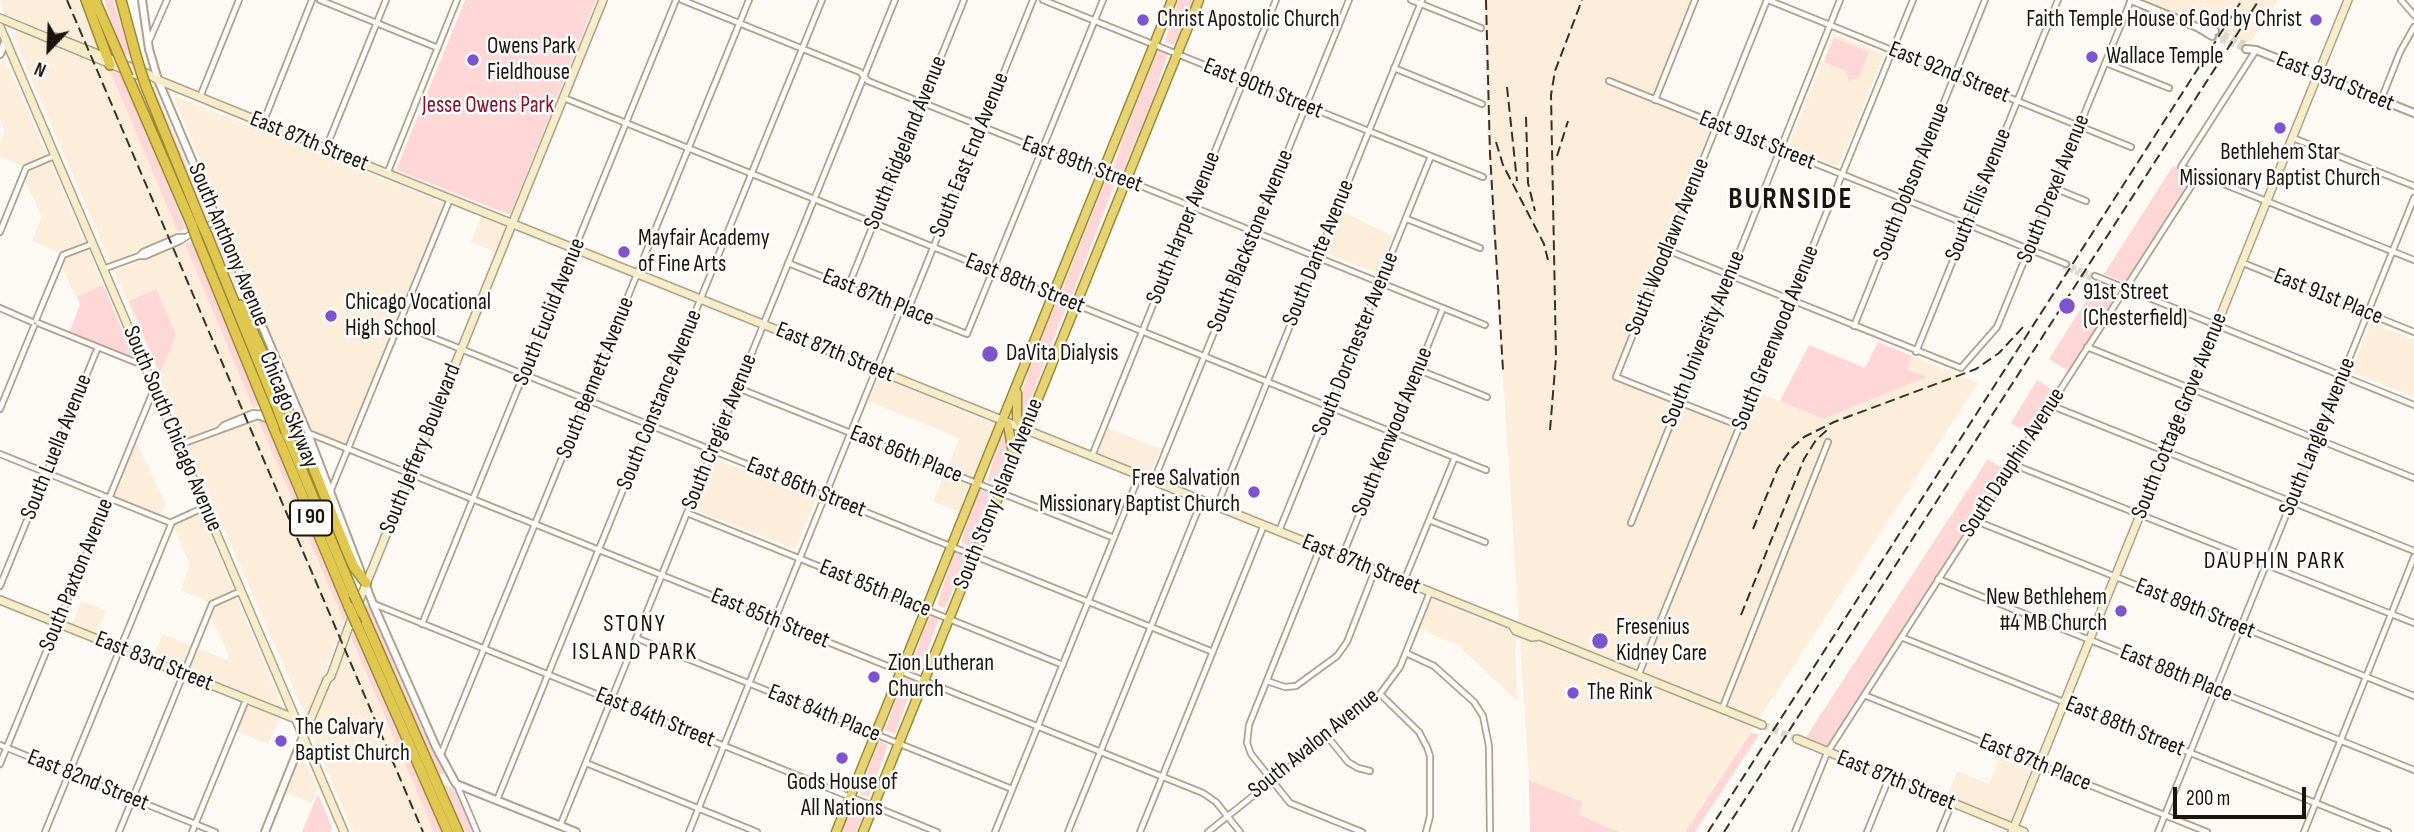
<!DOCTYPE html>
<style>
body{margin:0}
#map{position:relative;width:2414px;height:832px;overflow:hidden;background:#fdf9f4;font-family:"Sofia Sans Condensed",sans-serif}
canvas{display:block}
.north{position:absolute;left:14px;top:14px;width:70px;height:70px;-webkit-text-stroke:5px #fff;paint-order:stroke;rotate:203deg;font-size:19px;font-weight:700;line-height:28px;text-align:center;color:#1b140b}
.north::after{content:'';display:block;margin:auto;width:24px;height:32px;background:#1b140b;clip-path:polygon(50% 0,100% 100%,50% 72%,0 100%)}
.scale{position:absolute;left:2173px;top:787px;width:133px;height:32px;box-sizing:border-box;border:4px solid #1b140b;border-top:0;padding-left:9px;font-size:21px;line-height:24px;white-space:nowrap;color:#1b140b;-webkit-text-stroke:5px #fff;paint-order:stroke}
</style>
<div id="map">
<canvas width="2414" height="832"></canvas>
<div class="north">N</div>
<div class="scale">200 m</div>
</div>
<script>
const g = document.querySelector('canvas').getContext('2d');
g.lineJoin = 'round';
function fillPath(path, color) {
  g.fillStyle = color;
  g.fill(path, 'evenodd');
}
function toPath(rows) {
  const path = new Path2D();
  for (const r of rows) {
    path.moveTo(r[0], r[1]);
    for (let i = 2; i < r.length; i += 2) path.lineTo(r[i], r[i + 1]);
  }
  return path;
}
function stroke(path, color, width, dash) {
  g.strokeStyle = color;
  g.lineWidth = width;
  g.lineCap = dash ? 'butt' : 'round';
  g.setLineDash(dash || []);
  g.stroke(path);
}
function label(font, color, halo, rows, align = 'center') {
  g.font = font + ' "Sofia Sans Condensed",sans-serif';
  g.lineWidth = 5;
  g.setLineDash([]);
  g.textBaseline = 'middle';
  g.strokeStyle = halo;
  g.fillStyle = color;
  for (const [text, x, y, turn = 0] of rows) {
    g.save();
    g.translate(x, y);
    g.rotate((+turn || 0) * Math.PI / 180);
    g.textAlign = isNaN(turn) ? turn : align;
    if (halo) g.strokeText(text, 0, 0);
    g.fillText(text, 0, 0);
    g.restore();
  }
}
const built = toPath([
 [0,0,78,0,99,50,56,36,4,14],
 [1484,0,1693,0,1651,102,1712,127,1615,375,1744,425,1758,392,1823,419,1926,377,1906,369,1912,356,1978,383,1685,832,1619,832,1578,815,1583,801,1529,780,1488,145],
 [2145,0,2278,0,2250,43],
 [17,30,109,69,178,232,111,263,13,36],
 [1834,34,1884,54,1838,167,1788,147],
 [4,58,48,157,24,167,0,156,0,141,4,130,0,120,0,65],
 [174,96,444,203,347,445,309,429],
 [50,162,85,244,61,253,32,241,42,217,25,180,28,172],
 [1343,212,1392,236,1377,273,1326,253],
 [481,217,506,227,496,252,471,242],
 [185,244,253,408,186,439,114,271],
 [87,249,103,285,75,296,62,266,65,259],
 [2371,322,2414,340,2414,397,2351,372],
 [879,376,995,425,959,512,933,501,960,438,868,401],
 [258,419,344,622,327,664,328,666,306,717,188,446],
 [1108,428,1160,449,1150,474,1098,453],
 [136,441,165,504,160,516,113,497],
 [716,459,816,499,795,549,696,510],
 [200,512,234,592,210,603,181,590,190,564,174,528,176,522],
 [236,597,281,703,281,707,188,671,197,648,227,660,229,656,211,616,214,607],
 [1428,598,1515,633,1517,701,1458,645,1417,628],
 [82,601,106,611,96,634,72,624],
 [163,634,192,646,183,669,153,657],
 [351,637,434,832,353,832,311,733,333,677,334,679],
 [247,704,279,718,268,744,237,731],
 [302,755,318,788,312,803,286,793],
 [2000,758,2031,770,2010,822,1947,797,1957,771,1989,784]
]);
const green = toPath([
 [104,0,113,0,131,57,123,54],
 [465,0,596,0,510,215,396,170],
 [1178,0,1195,0,1176,46,1165,42],
 [1834,38,1869,52,1859,77,1849,81,1846,71,1824,62],
 [1158,50,1168,54,1152,101,1122,173,1113,169,1123,138],
 [109,69,121,74,186,229,178,232],
 [152,87,154,88,209,218,206,219,205,216],
 [2173,166,2195,175,2126,283,2104,274],
 [1106,179,1115,183,1072,296,1062,290],
 [214,231,259,330,298,419,296,421,212,232],
 [192,241,259,406,253,408,185,244],
 [103,285,133,356,131,358,69,333,80,305,77,296],
 [2096,285,2118,294,2068,371,2049,359],
 [156,289,176,335,160,373,129,301],
 [1056,303,1066,307,1023,419,1019,418,1019,401,1035,352],
 [1878,342,1912,356,1907,369,1927,377,1823,419,1780,401,1809,345,1865,368],
 [2037,380,2055,391,2028,434,2011,423],
 [258,419,266,423,346,615,344,622],
 [1004,426,1009,448,997,484,987,481],
 [1988,459,2005,470,1829,744,1824,745,1806,737],
 [979,489,990,494,972,547,961,542],
 [954,552,967,557,945,608,937,605],
 [368,604,422,729,445,771,444,774,439,774,412,714,365,606],
 [929,614,939,619,920,671,911,667],
 [353,632,408,757,442,832,434,832,351,637],
 [904,677,914,681,895,734,885,730],
 [1751,732,1759,735,1695,832,1685,832],
 [878,741,888,745,869,797,860,794],
 [1529,780,1583,802,1579,815,1619,832,1530,832],
 [444,784,455,790,473,832,465,832],
 [317,796,319,796,332,827,330,832,302,832],
 [853,803,865,809,856,832,841,832]
]);
const minorTunnel = toPath([
 [2066,264,2095,276],
 [2063,267,2092,279]
]);
const tertiaryTunnel = toPath([
 [2215,31,2248,45],
 [2212,36,2246,49]
]);
const secondaryTunnel = toPath([
 [1762,725,1797,739]
]);
const minor = toPath([
 [320,0,438,48],
 [682,0,860,72,868,81,1101,174,1126,180,1485,325],
 [1043,0,1483,177],
 [1411,0,1481,28],
 [1768,0,2131,147],
 [2401,0,2414,15],
 [149,41,167,0],
 [2256,50,2181,167,2414,260],
 [2106,63,2169,88],
 [1394,68,1482,104],
 [1609,81,2066,264],
 [200,97,239,0],
 [564,98,1486,470],
 [1655,100,1695,0],
 [2381,100,2400,52,2414,27],
 [263,123,312,0],
 [2293,138,2414,186],
 [326,148,386,0],
 [387,174,457,0],
 [2054,188,2086,201],
 [1407,219,1480,248],
 [202,228,217,221],
 [0,232,26,168,54,156],
 [184,237,178,237,143,252,139,256,145,256,180,241,194,232],
 [1667,250,1961,368,1997,327,2131,0],
 [788,263,967,334,1103,0],
 [2243,263,2414,332],
 [103,269,139,256],
 [2095,276,2414,405],
 [848,287,964,0],
 [0,308,32,322],
 [908,310,1033,0],
 [36,320,63,255,92,244],
 [38,323,145,366],
 [399,324,1213,652],
 [1854,326,1985,0],
 [2087,347,2414,478],
 [1916,352,2058,0],
 [1419,370,1487,397],
 [738,388,1114,538],
 [2050,405,2414,551],
 [0,409,34,326],
 [1740,426,1616,377,1767,0],
 [220,429,224,425,253,413,266,414],
 [306,432,1203,793,1216,802,1240,832],
 [179,445,258,416,296,430],
 [0,454,171,523],
 [1092,456,1276,0],
 [2012,464,2414,623],
 [1154,480,1349,0],
 [331,490,450,199],
 [1217,506,1422,0],
 [687,513,1063,665],
 [1429,520,1485,542],
 [1976,521,2414,696],
 [1631,523,1840,0],
 [1279,531,1431,156],
 [1320,548,1249,725,1247,743,1251,754,1290,803,1362,832],
 [1342,557,1443,308],
 [1938,579,2414,770],
 [1404,581,1455,457],
 [0,586,98,347],
 [374,604,937,832],
 [422,624,676,0],
 [1901,637,2388,832],
 [636,638,1012,789],
 [1406,653,1434,666,1474,702,1483,716,1489,746,1490,832],
 [1638,676,1913,0],
 [1267,681,1285,687,1296,686,1337,656,1347,642,1375,570],
 [1380,694,1419,732,1427,747,1430,756,1430,816,1426,832],
 [1864,695,2207,832],
 [1722,709,1828,442],
 [1327,736,1348,762,1358,768,1370,771],
 [0,745,215,832],
 [441,754,749,0],
 [586,763,757,832],
 [0,764,154,389],
 [457,785,477,832],
 [497,800,822,0],
 [560,826,895,0],
 [45,832,172,522,205,507],
 [119,832,212,604,241,591],
 [192,832,246,700],
 [689,832,901,308],
 [995,832,1139,476],
 [1068,832,1202,500],
 [1140,832,1264,525],
 [1208,832,1380,694,1400,667,1430,592],
 [1795,832,1827,753,2199,174],
 [1867,832,1889,778],
 [1940,832,1952,803],
 [2158,832,2414,198],
 [2304,832,2414,557]
]);
const tertiary = toPath([
 [142,0,149,49,158,80,310,439,373,604,436,747,456,784,576,832],
 [2131,0,2197,27,2215,31],
 [2197,27,2212,36],
 [2246,49,2256,50,2414,113],
 [0,54,6,40],
 [265,832,303,737]
]);
const secondary = toPath([
 [0,18,144,78],
 [0,27,344,832],
 [47,37,55,37,148,74,158,80,381,171,1762,725],
 [0,600,296,719],
 [358,604,603,0],
 [1512,625,1516,631,1532,637,1539,636],
 [303,737,327,680,331,676,353,615],
 [1797,739,2024,832],
 [2012,832,2348,0]
]);
const trunk = toPath([
 [1017,393,1017,419,1024,429],
 [1003,420,1008,425,1013,453],
 [836,832,1172,0],
 [863,832,1199,0]
]);
const motorway = toPath([
 [86,0,110,65],
 [95,0,117,51],
 [121,0,137,59],
 [128,77,192,225],
 [145,84,201,222],
 [207,235,279,413],
 [197,239,266,408],
 [241,305,292,418],
 [274,428,349,607],
 [286,432,354,595],
 [301,437,347,551,354,567,366,583],
 [362,613,458,832],
 [357,625,448,832]
]);
const rail = toPath([
 [67,0,423,832],
 [1486,0,1490,154,1503,370],
 [1507,87,1517,181],
 [1526,117,1528,183,1535,211],
 [1496,142,1503,165,1544,244,1548,260],
 [1557,156,1568,121],
 [1550,430,1556,357,1551,95,1555,71,1582,0],
 [1753,529,1778,468,1792,448,1804,437,1834,422,1976,369,1999,353,2024,326],
 [1741,615,1804,459,1816,440,1827,430],
 [1708,832,2242,0],
 [1724,832,2259,0]
]);
const motorwayBridge = toPath([
 [117,51,128,77],
 [137,59,145,84],
 [201,222,207,235],
 [192,225,197,239],
 [266,408,274,428],
 [279,413,286,432],
 [292,418,301,437],
 [354,595,362,613],
 [349,607,357,625]
]);
const markers = [
 [1143,20,7,"#7d54cd"],
 [2316,20,7,"#7d54cd"],
 [2092,57,7,"#7d54cd"],
 [473,60,7,"#7d54cd"],
 [2280,128,7,"#7d54cd"],
 [624,252,7,"#7d54cd"],
 [2067,306,9,"#7d54cd"],
 [331,316,7,"#7d54cd"],
 [990,354,9,"#7d54cd"],
 [1254,492,7,"#7d54cd"],
 [2121,611,7,"#7d54cd"],
 [1600,641,9,"#7d54cd"],
 [874,677,7,"#7d54cd"],
 [1573,693,7,"#7d54cd"],
 [281,741,7,"#7d54cd"],
 [842,758,7,"#7d54cd"]
];
const shields = [
 [311,518,42]
];
const shieldNames = [
 ["I 90",311,518]
];
const poiNames = [
 ["Christ Apostolic Church",1157,20],
 ["Faith Temple House of God by Christ",2302,20,"right"],
 ["Owens Park",487,47],
 ["Fieldhouse",487,73],
 ["Wallace Temple",2106,57],
 ["Bethlehem Star",2280,153,"center"],
 ["Missionary Baptist Church",2280,179,"center"],
 ["Mayfair Academy",638,239],
 ["of Fine Arts",638,265],
 ["91st Street",2083,293],
 ["(Chesterfield)",2083,319],
 ["Chicago Vocational",345,303],
 ["High School",345,329],
 ["DaVita Dialysis",1006,354],
 ["Free Salvation",1240,479,"right"],
 ["Missionary Baptist Church",1240,505,"right"],
 ["New Bethlehem",2107,598,"right"],
 ["#4 MB Church",2107,624,"right"],
 ["Fresenius",1616,628],
 ["Kidney Care",1616,654],
 ["Zion Lutheran",888,664],
 ["Church",888,690],
 ["The Rink",1587,693],
 ["The Calvary",295,728],
 ["Baptist Church",295,754],
 ["Gods House of",842,783,"center"],
 ["All Nations",842,809,"center"]
];
const streetNames = [
 ["East 92nd Street",1949,73,22],
 ["East 93rd Street",2335,82,22],
 ["East 90th Street",1263,89,22],
 ["East 91st Street",1757,141,22],
 ["East 87th Street",309,142,22],
 ["South Ridgeland Avenue",906,143,-68],
 ["South East End Avenue",970,155,-68],
 ["East 89th Street",1082,165,20],
 ["South Dobson Avenue",1912,182,-68],
 ["South Drexel Avenue",2054,189,-68],
 ["South Ellis Avenue",1979,195,-68],
 ["South Harper Avenue",1184,228,-68],
 ["South Blackstone Avenue",1251,241,-68],
 ["South Anthony Avenue",228,245,67],
 ["South Woodlawn Avenue",1668,247,-68],
 ["South Dante Avenue",1319,253,-68],
 ["East 88th Street",1025,284,22],
 ["East 91st Place",2328,297,22],
 ["East 87th Place",878,298,22],
 ["South Euclid Avenue",550,312,-68],
 ["South Greenwood Avenue",1776,338,-68],
 ["South University Avenue",1704,339,-68],
 ["South Dorchester Avenue",1356,344,-68],
 ["East 87th Street",835,353,22],
 ["South Bennett Avenue",596,378,-68],
 ["South Constance Avenue",660,400,-68],
 ["Chicago Skyway",288,410,68],
 ["South Cottage Grove Avenue",2180,416,-68],
 ["South South Chicago Avenue",172,429,67],
 ["South Cregier Avenue",720,432,-68],
 ["South Kenwood Avenue",1393,432,-68],
 ["South Langley Avenue",2318,437,-68],
 ["South Luella Avenue",57,447,-68],
 ["South Jeffery Boulevard",421,449,-68],
 ["East 86th Place",906,455,22],
 ["South Dauphin Avenue",2013,463,-57],
 ["East 86th Street",806,488,22],
 ["South Stony Island Avenue",999,494,-68],
 ["East 87th Street",1361,565,22],
 ["South Paxton Avenue",77,575,-68],
 ["East 85th Place",875,589,22],
 ["East 89th Street",2195,609,22],
 ["East 85th Street",770,619,22],
 ["East 83rd Street",154,662,22],
 ["East 88th Place",2176,674,22],
 ["East 84th Place",824,714,22],
 ["East 84th Street",655,718,22],
 ["East 88th Street",2125,727,22],
 ["South Avalon Avenue",1314,744,-39],
 ["East 87th Place",2035,763,22],
 ["East 82nd Street",88,781,22],
 ["East 87th Street",1896,781,22]
];
const parkNames = [
 ["Jesse Owens Park",488,106]
];
const neighbourhoodNames = [
 ["DAUPHIN PARK",2275,562],
 ["STONY",635,625],
 ["ISLAND PARK",635,653]
];
const districtNames = [
 ["BURNSIDE",1791,200]
];
fillPath(built, '#fdeedc');
fillPath(green, '#ffd7d7');
stroke(minorTunnel, '#dbd7d1', 4.5, [4.5, 2]);
stroke(tertiaryTunnel, '#dbd7d1', 6, [6, 3]);
stroke(secondaryTunnel, '#dbd7d1', 7, [7, 3.5]);
stroke(minor, '#b3a08a', 8);
stroke(tertiary, '#b3a08a', 10);
stroke(secondary, '#b3a08a', 10);
stroke(trunk, '#9b8938', 11);
stroke(motorway, '#9b8938', 12);
stroke(minor, '#fff', 4.5);
stroke(tertiary, '#fff', 6);
stroke(secondary, '#f6eeca', 7);
stroke(trunk, '#e6d373', 8);
stroke(motorway, '#e0c850', 9);
stroke(rail, '#363027', 2, [10, 5]);
stroke(motorwayBridge, '#9b8938', 12, []);
stroke(motorwayBridge, '#e0c850', 9);
for (const [x, y, r, color] of markers) {
  const dot = new Path2D();
  dot.arc(x, y, r, 0, 2 * Math.PI);
  g.fillStyle = color;
  g.fill(dot);
  stroke(dot, '#fff', 2.5);
}
for (const [x, y, w] of shields) {
  const box = new Path2D();
  box.roundRect(x - w / 2, y - 17.5, w, 35, 5);
  g.fillStyle = '#fff';
  g.fill(box);
  stroke(box, '#1b140b', 2);
}
label('bold 21px', '#1b140b', null, shieldNames);
label('23px', '#1b140b', '#fff', poiNames, 'left');
label('23px', '#1b140b', '#fff', streetNames);
label('23px', '#85112a', '#fff', parkNames);
g.letterSpacing = '2px';
label('24px', '#1b140b', '#fff', neighbourhoodNames);
g.letterSpacing = '0px';
g.letterSpacing = '2px';
label('bold 30px', '#1b140b', '#fff', districtNames);
g.letterSpacing = '0px';
</script>
